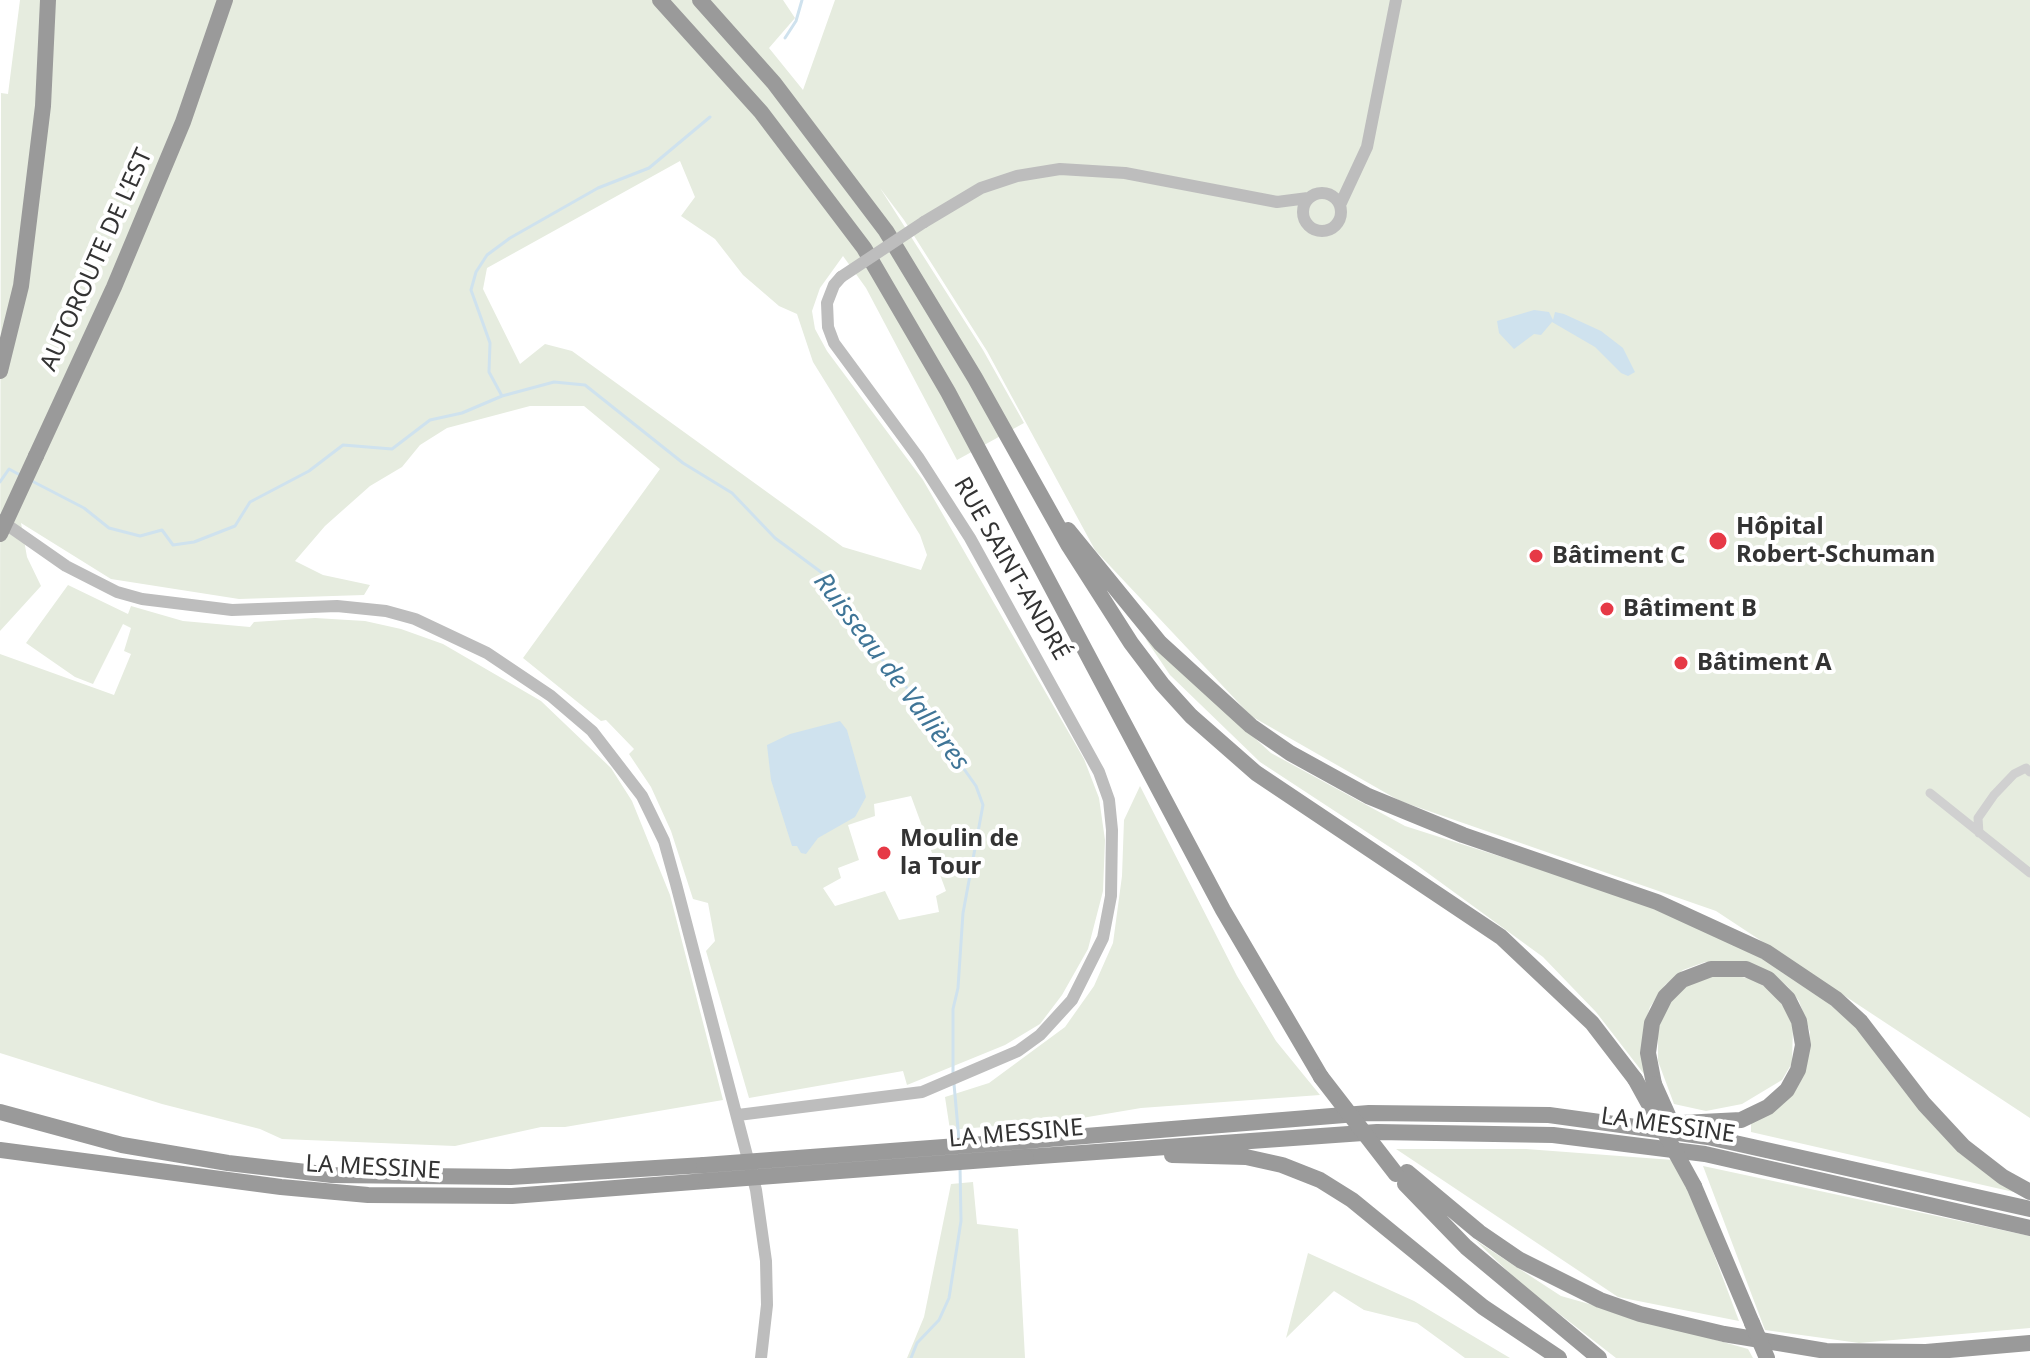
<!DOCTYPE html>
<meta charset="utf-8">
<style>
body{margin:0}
canvas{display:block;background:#fff}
</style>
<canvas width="2030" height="1358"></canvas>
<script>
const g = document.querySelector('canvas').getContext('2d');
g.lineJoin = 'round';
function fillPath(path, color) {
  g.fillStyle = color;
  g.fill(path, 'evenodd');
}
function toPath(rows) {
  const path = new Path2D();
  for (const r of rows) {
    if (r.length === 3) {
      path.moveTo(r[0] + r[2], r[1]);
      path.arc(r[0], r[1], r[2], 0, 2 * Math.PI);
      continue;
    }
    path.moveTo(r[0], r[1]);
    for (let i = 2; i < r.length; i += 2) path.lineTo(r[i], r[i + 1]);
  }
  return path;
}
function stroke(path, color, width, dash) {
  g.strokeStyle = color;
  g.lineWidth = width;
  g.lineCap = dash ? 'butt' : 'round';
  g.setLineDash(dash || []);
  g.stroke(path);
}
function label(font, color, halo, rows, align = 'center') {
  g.font = font + ' "Noto Sans",sans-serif';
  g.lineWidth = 8;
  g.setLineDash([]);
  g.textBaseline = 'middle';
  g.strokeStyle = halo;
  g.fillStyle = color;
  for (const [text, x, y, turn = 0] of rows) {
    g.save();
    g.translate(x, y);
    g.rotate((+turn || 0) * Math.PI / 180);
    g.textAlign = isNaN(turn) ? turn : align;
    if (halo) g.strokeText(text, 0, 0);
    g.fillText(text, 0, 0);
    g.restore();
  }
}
const green = toPath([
 [20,0,783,0,795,18,769,48,803,90,835,0,2030,0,2030,1118,1716,911,1400,801,1251,716,1095,550,987,351,904,220,880,188,983,350,1024,423,957,460,866,288,843,256,820,288,812,311,815,329,827,351,923,480,1084,759,1099,798,1105,840,1103,891,1088,949,1062,995,1040,1024,1005,1045,907,1085,903,1071,749,1098,706,951,715,941,708,903,693,899,671,831,651,787,629,754,634,749,606,720,601,721,523,658,660,469,584,406,530,406,447,428,420,445,402,467,370,486,325,526,295,561,323,575,370,585,364,595,239,599,111,579,21,523,27,557,41,586,0,631,1,93,8,94],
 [680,161,695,197,681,216,715,239,743,275,779,306,797,314,813,362,920,535,927,555,921,570,843,547,572,351,545,344,520,364,483,289,487,268],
 [911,796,946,891,936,896,939,912,899,920,885,891,835,906,823,888,841,878,838,868,859,860,848,825,875,816,874,804],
 [68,585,128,614,131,606,183,621,250,627,254,622,315,618,365,621,401,629,443,644,541,701,611,768,632,801,670,895,723,1100,565,1127,541,1127,455,1146,282,1139,260,1129,162,1104,0,1053,0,654,114,695,131,654,124,651,131,628,123,624,93,684,75,677,26,643],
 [1145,638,1271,753,1405,826,1627,897,1751,952,1786,973,1813,990,1862,1032,2018,1193,1751,1132,1751,1121,1808,1057,1810,1032,1799,1001,1788,987,1774,975,1742,961,1705,962,1683,970,1665,985,1650,1007,1645,1023,1647,1072,1644,1074,1596,1012,1543,957,1414,863,1260,762,1170,675],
 [1140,786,1237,976,1276,1041,1320,1095,1141,1108,1076,1119,950,1130,945,1097,989,1083,1065,1027,1094,986,1113,943,1122,876,1124,820],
 [1727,974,1752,979,1770,990,1784,1007,1793,1024,1792,1063,1782,1080,1742,1104,1706,1111,1674,1104,1658,1061,1658,1028,1667,1005,1685,985,1705,977],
 [1396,1149,1526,1149,1673,1160,1698,1212,1739,1321,1618,1297],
 [1703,1166,2030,1236,2030,1328,1859,1343,1765,1330],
 [973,1182,977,1224,1018,1229,1025,1358,907,1358,924,1317,951,1184],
 [1475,1240,1561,1296,1748,1349,1753,1358,1616,1358,1521,1284],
 [1308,1253,1414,1301,1510,1358,1465,1358,1417,1323,1364,1310,1334,1291,1286,1338]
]);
const water = toPath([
 [1534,310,1549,312,1553,320,1555,312,1564,314,1601,331,1623,348,1635,372,1628,376,1621,373,1595,347,1552,322,1541,335,1534,334,1514,349,1499,333,1497,321],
 [840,721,847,730,866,797,855,817,818,838,806,854,801,853,797,846,792,846,771,780,767,745,790,734]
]);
const stream = toPath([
 [785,38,796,21,802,0],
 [710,117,649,168,598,188,510,238,487,255,476,272,471,290,490,343,489,372,502,396,554,382,585,385,683,463,732,493,775,538,825,575,845,614,869,647,897,674,976,786,983,805,963,913,958,988,953,1009,953,1076],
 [30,480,84,508,109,528,140,536,162,530,173,545,194,542,235,526,250,502,309,471,343,445,392,449,430,420,462,413,502,396],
 [0,482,9,469,20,475],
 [954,1084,959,1140],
 [911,1358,917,1343,939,1320,949,1298,961,1221,960,1167]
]);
const street = toPath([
 [1930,793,2030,873],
 [1979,833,1978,818,1994,795,2014,774,2026,768,2030,772]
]);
const secondary = toPath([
 [1322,212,19],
 [1340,205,1367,147,1396,0],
 [924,222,981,188,1017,176,1060,169,1125,173,1277,202,1308,198],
 [0,520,66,566,117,592,142,599,232,610,337,606,386,611,415,619,487,653,551,696,592,731,642,796,664,841,676,884,756,1190,766,1261,767,1305,761,1358],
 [738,1115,922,1092,1018,1051,1040,1035,1072,1000,1103,938,1111,896,1112,830,1109,800,1099,772,970,538,918,457,834,343,828,327,827,303,834,285,841,277]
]);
const highway = toPath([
 [660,0,761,112,864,248,948,392,1223,910,1321,1077],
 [700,0,774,83,886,231,975,378,1069,546,1131,643,1162,684,1191,716,1256,773,1501,937,1592,1023,1635,1079],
 [0,371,21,286,43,106,48,0],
 [36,456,114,287,183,122,225,0],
 [1068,530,1160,643,1251,726,1290,753,1368,796,1463,835,1657,902,1766,952,1836,999,1861,1022,1924,1104,1963,1146,2003,1177,2030,1192],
 [1654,1084,1648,1053,1652,1023,1665,997,1682,980,1711,969,1746,969,1768,979,1788,999,1799,1021,1803,1045,1798,1070,1787,1090,1768,1107,1741,1120,1682,1123],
 [0,1112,122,1145,228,1163,332,1175,511,1177,704,1165],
 [1024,1141,1369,1113,1549,1115,1708,1137,2030,1209],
 [0,1150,281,1187,368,1195,512,1196,706,1181],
 [1172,1155,1246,1157,1282,1165,1320,1180,1352,1200,1483,1307,1559,1358],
 [1026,1157,1377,1132,1553,1135,1705,1154,2030,1228],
 [1407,1172,1479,1232,1520,1260,1600,1300,1640,1314,1724,1334,1826,1351,1926,1352,2030,1343],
 [1405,1184,1466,1247,1599,1358],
 [1694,1186,1752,1323]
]);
const secondaryBridge = toPath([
 [841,277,924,222]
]);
const highwayBridge = toPath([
 [0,534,36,456],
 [1321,1077,1396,1174],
 [1635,1079,1694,1186],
 [1654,1084,1671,1122],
 [704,1165,1024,1141],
 [706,1181,1026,1157],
 [1752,1323,1767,1358]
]);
const markers = [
 [1718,541,10,"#e63946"],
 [1536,556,8,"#e63946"],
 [1607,609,8,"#e63946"],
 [1681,663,8,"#e63946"],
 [884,853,8,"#e63946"]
];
const streetNames = [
 ["AUTOROUTE DE L’EST",97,260,-66],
 ["RUE SAINT-ANDRÉ",1011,569,60],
 ["LA MESSINE",1668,1126,8],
 ["LA MESSINE",1016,1134,-5],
 ["LA MESSINE",373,1168,3]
];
const poiNames = [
 ["Hôpital",1736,527],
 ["Robert-Schuman",1736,555],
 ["Bâtiment C",1552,556],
 ["Bâtiment B",1623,609],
 ["Bâtiment A",1697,663],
 ["Moulin de",900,839],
 ["la Tour",900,867]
];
const waterNames = [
 ["Ruisseau de Vallières",891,672,53]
];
fillPath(green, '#e6ecdf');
fillPath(water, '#cfe2ee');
stroke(stream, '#cfe2ee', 3);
stroke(street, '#d0d0d0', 9);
stroke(secondary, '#bdbdbd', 12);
stroke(highway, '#9a9a9a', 16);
stroke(secondaryBridge, '#bdbdbd', 12);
stroke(highwayBridge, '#9a9a9a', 16);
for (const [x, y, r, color] of markers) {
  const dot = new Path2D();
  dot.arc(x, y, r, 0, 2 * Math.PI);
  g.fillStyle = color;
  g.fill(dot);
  stroke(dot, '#fff', 3);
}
label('24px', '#333', '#fff', streetNames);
label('bold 24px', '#333', '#fff', poiNames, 'left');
label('italic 26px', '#3f7597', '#fff', waterNames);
</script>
